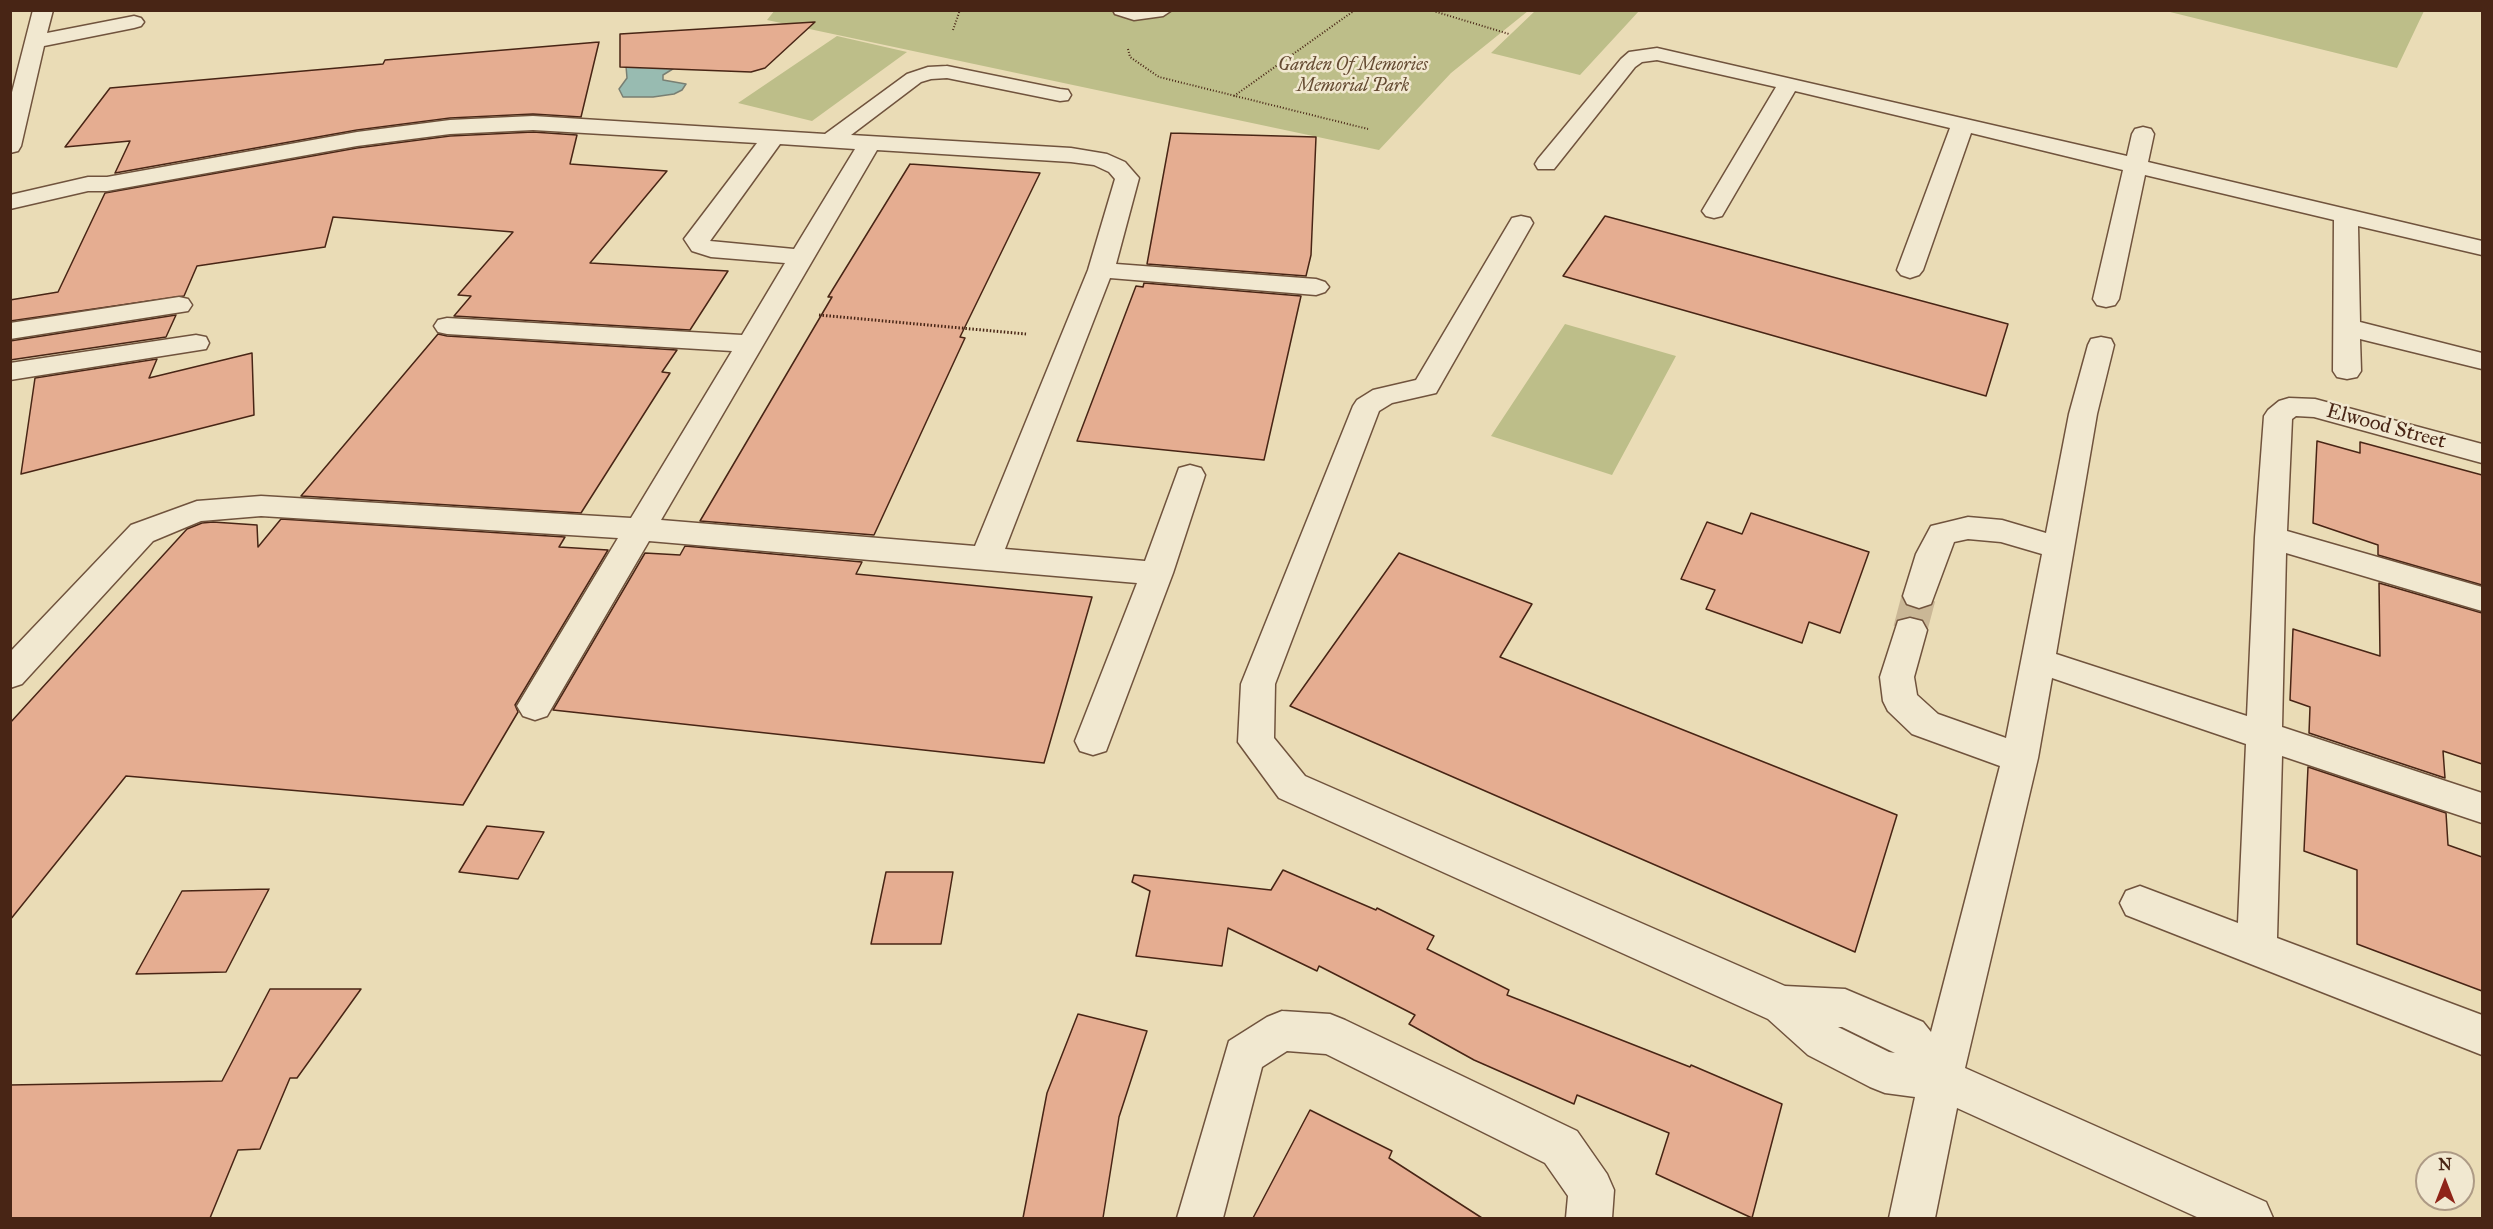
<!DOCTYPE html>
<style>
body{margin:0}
#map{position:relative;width:2493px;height:1229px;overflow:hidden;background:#eadcb6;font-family:"IM FELL Great Primer",serif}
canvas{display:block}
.frame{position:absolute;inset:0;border:12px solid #482515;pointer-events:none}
.north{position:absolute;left:2415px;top:1151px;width:60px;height:60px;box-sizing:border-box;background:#f1e8d0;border:2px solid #ad9a85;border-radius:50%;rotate:0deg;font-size:16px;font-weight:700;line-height:24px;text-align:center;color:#482515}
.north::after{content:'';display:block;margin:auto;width:21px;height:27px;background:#8f2418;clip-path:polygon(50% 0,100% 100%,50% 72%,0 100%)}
</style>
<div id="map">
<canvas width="2493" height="1229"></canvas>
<div class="frame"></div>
<div class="north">N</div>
</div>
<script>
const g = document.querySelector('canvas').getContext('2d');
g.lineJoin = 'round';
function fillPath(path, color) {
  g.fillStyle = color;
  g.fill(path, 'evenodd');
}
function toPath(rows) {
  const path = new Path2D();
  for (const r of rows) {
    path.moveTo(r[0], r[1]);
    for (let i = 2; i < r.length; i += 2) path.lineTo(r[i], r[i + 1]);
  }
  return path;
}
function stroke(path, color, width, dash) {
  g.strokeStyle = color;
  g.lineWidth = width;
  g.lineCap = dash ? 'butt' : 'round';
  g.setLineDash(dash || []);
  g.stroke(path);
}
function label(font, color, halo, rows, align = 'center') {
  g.font = font + ' "IM FELL Great Primer",serif';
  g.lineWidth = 5;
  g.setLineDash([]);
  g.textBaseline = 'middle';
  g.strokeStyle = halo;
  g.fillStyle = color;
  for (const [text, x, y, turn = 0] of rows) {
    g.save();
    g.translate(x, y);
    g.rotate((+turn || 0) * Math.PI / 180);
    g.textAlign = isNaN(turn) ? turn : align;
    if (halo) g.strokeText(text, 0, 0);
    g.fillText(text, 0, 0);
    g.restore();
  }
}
const green = toPath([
 [775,10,1528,11,1451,73,1379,150,767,20],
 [1535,11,1535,10,1639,11,1580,75,1491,53],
 [2166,11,2424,11,2397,68],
 [837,36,907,52,812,121,738,103],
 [1565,324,1676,356,1612,475,1491,436]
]);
const water = toPath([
 [626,66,676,67,663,75,663,80,686,84,682,90,674,94,653,97,623,97,619,89,627,78,626,66]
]);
const building = toPath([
 [815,22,765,68,751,72,620,67,620,34,815,22],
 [599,42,581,117,533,114,450,118,357,130,115,173,130,141,65,147,110,88,383,64,385,60,599,42],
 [533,132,577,135,570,164,667,171,590,263,728,271,690,330,454,316,471,296,458,295,513,232,333,217,325,247,197,266,184,296,10,321,10,300,58,292,105,193,357,148,450,136,533,132],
 [1171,133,1316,137,1311,255,1306,276,1147,264,1171,133],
 [910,164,1040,173,960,337,965,338,874,535,700,521,832,297,828,297,910,164],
 [1605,216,2008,324,1986,396,1563,276,1605,216],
 [1144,283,1301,296,1264,460,1077,441,1136,286,1143,287,1144,283],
 [176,315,166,337,10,360,10,341,176,315],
 [438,334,447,336,677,350,662,372,670,373,581,513,301,496,438,334],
 [252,353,254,415,21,474,35,378,157,359,149,378,252,353],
 [2317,441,2360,453,2360,442,2482,475,2482,585,2378,555,2378,545,2313,523,2317,441],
 [1751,513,1869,552,1840,633,1809,622,1802,643,1706,609,1715,590,1681,579,1707,522,1742,534,1751,513],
 [281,519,565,537,559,547,608,550,515,705,518,712,463,805,126,776,10,920,10,723,187,529,202,523,213,522,257,525,258,547,281,519],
 [685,546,862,562,856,574,1092,597,1044,763,553,710,645,553,680,555,685,546],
 [1399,553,1532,604,1500,657,1897,815,1855,952,1290,706,1399,553],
 [2379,583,2482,613,2482,764,2443,751,2445,778,2309,733,2310,707,2290,700,2293,629,2380,656,2379,583],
 [2308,767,2446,813,2448,845,2482,857,2482,991,2357,944,2357,870,2304,851,2308,767],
 [487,826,544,832,518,879,459,872,487,826],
 [1283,870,1376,910,1377,908,1434,936,1427,949,1509,990,1507,995,1690,1067,1691,1065,1782,1104,1752,1218,1656,1174,1669,1133,1577,1095,1574,1104,1474,1060,1409,1024,1415,1015,1319,966,1317,971,1228,928,1222,966,1136,956,1150,891,1132,882,1134,875,1271,890,1283,870],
 [886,872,953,872,941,944,871,944,886,872],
 [269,889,226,972,136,974,182,891,269,889],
 [270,989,361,989,297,1078,290,1078,260,1149,238,1150,210,1218,10,1218,10,1085,222,1081,270,989],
 [1078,1014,1147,1031,1119,1117,1103,1218,1023,1218,1047,1093,1078,1014],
 [1310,1110,1392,1151,1389,1158,1482,1218,1253,1218,1310,1110]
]);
const minorTunnel = toPath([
 [1910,630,1919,596]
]);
const pathFar1 = toPath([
 [1430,10,1509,34],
 [953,30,960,10],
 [1128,49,1130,57,1159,77,1368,129],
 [1234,96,1355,10]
]);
const path = toPath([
 [819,315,1026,334]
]);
const minor = toPath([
 [33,10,53,10,47,33,134,16,141,18,144,22,141,26,134,28,44,46,21,146,18,151,10,153,10,100,33,10],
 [1113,10,1172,10,1163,16,1134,20,1115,14,1113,10],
 [1657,48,2127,156,2132,134,2135,129,2143,127,2151,129,2154,134,2148,162,2482,241,2482,255,2358,226,2360,322,2482,353,2482,369,2360,339,2361,371,2357,377,2347,379,2337,377,2333,371,2334,220,2145,175,2119,299,2115,305,2106,307,2097,305,2093,299,2123,170,1971,133,1923,270,1919,275,1910,278,1901,275,1897,270,1950,128,1795,91,1722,216,1714,218,1706,216,1702,211,1776,87,1657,60,1642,62,1635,67,1554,169,1538,169,1535,164,1538,159,1621,59,1629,52,1657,48],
 [947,66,1060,89,1068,90,1071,95,1068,100,1060,101,947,78,931,79,921,82,851,135,1071,148,1107,154,1125,162,1139,178,1116,264,1316,279,1325,282,1329,287,1325,292,1316,295,1110,278,1005,549,1145,561,1179,468,1190,465,1201,468,1205,475,1173,573,1106,751,1093,755,1080,751,1075,741,1137,583,649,541,547,716,535,720,523,716,517,706,618,538,261,516,201,521,153,541,22,684,10,688,10,652,131,525,197,501,261,496,631,518,732,351,447,334,438,332,434,326,438,320,447,318,742,335,785,263,711,257,692,251,684,239,757,143,533,130,450,134,357,146,107,191,88,191,10,209,10,195,88,177,107,177,357,132,450,120,533,116,825,134,907,74,928,67,947,66],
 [780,144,855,149,794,249,710,241,780,144],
 [877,150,1071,162,1094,165,1109,172,1115,179,1088,270,975,546,661,520,877,150],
 [1521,216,1530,218,1533,223,1436,393,1392,403,1379,411,1275,684,1274,738,1305,776,1785,986,1845,989,1923,1022,1931,1032,2000,766,1912,734,1888,711,1883,701,1880,677,1898,621,1910,618,1922,621,1927,630,1914,677,1917,695,1938,714,2006,738,2042,554,2001,542,1968,539,1954,542,1931,604,1919,608,1907,604,1903,596,1916,554,1931,526,1968,517,2002,520,2046,533,2069,414,2088,345,2091,339,2101,337,2111,339,2114,345,2097,414,2056,654,2247,716,2255,537,2264,416,2268,410,2279,401,2289,398,2315,399,2482,444,2482,463,2314,417,2296,416,2292,419,2287,531,2482,587,2482,611,2286,553,2282,727,2482,793,2482,823,2282,756,2277,938,2482,1015,2482,1055,2126,915,2120,903,2126,891,2140,886,2238,923,2246,744,2052,678,2038,758,1965,1068,2266,1202,2273,1218,2199,1218,1957,1108,1935,1218,1889,1218,1915,1097,1885,1093,1870,1087,1808,1055,1768,1019,1279,798,1238,742,1241,684,1353,406,1357,400,1373,390,1416,380,1509,223,1512,218,1521,216],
 [1838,1027,1842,1027,1895,1053,1889,1052,1838,1027],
 [179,297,188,299,192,305,188,311,10,339,10,323,179,297],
 [196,335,206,337,209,343,206,349,10,380,10,363,196,335],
 [1282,1011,1330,1014,1345,1020,1577,1131,1607,1174,1614,1190,1612,1218,1566,1218,1568,1196,1545,1163,1326,1054,1287,1051,1262,1067,1223,1218,1177,1218,1229,1041,1267,1017,1282,1011]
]);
const farParknames = [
 ["Garden Of Memories",1353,66],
 ["Memorial Park",1353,87]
];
const streetNames = [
 ["Elwood Street",2386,427,15]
];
fillPath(green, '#bdbe89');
fillPath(water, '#98bbb1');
stroke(water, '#787f73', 1.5);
fillPath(building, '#e5ad91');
stroke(building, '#482515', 1.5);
stroke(minorTunnel, '#cab796', 34, [34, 16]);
stroke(minor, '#70533d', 3);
stroke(pathFar1, '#482515', 2, [1, 2]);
stroke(path, '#482515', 3, [1.5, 2]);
fillPath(minor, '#f1e8d0');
label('italic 18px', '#654b32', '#f1e8d0', farParknames);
label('21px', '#482515', '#f1e8d0', streetNames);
</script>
